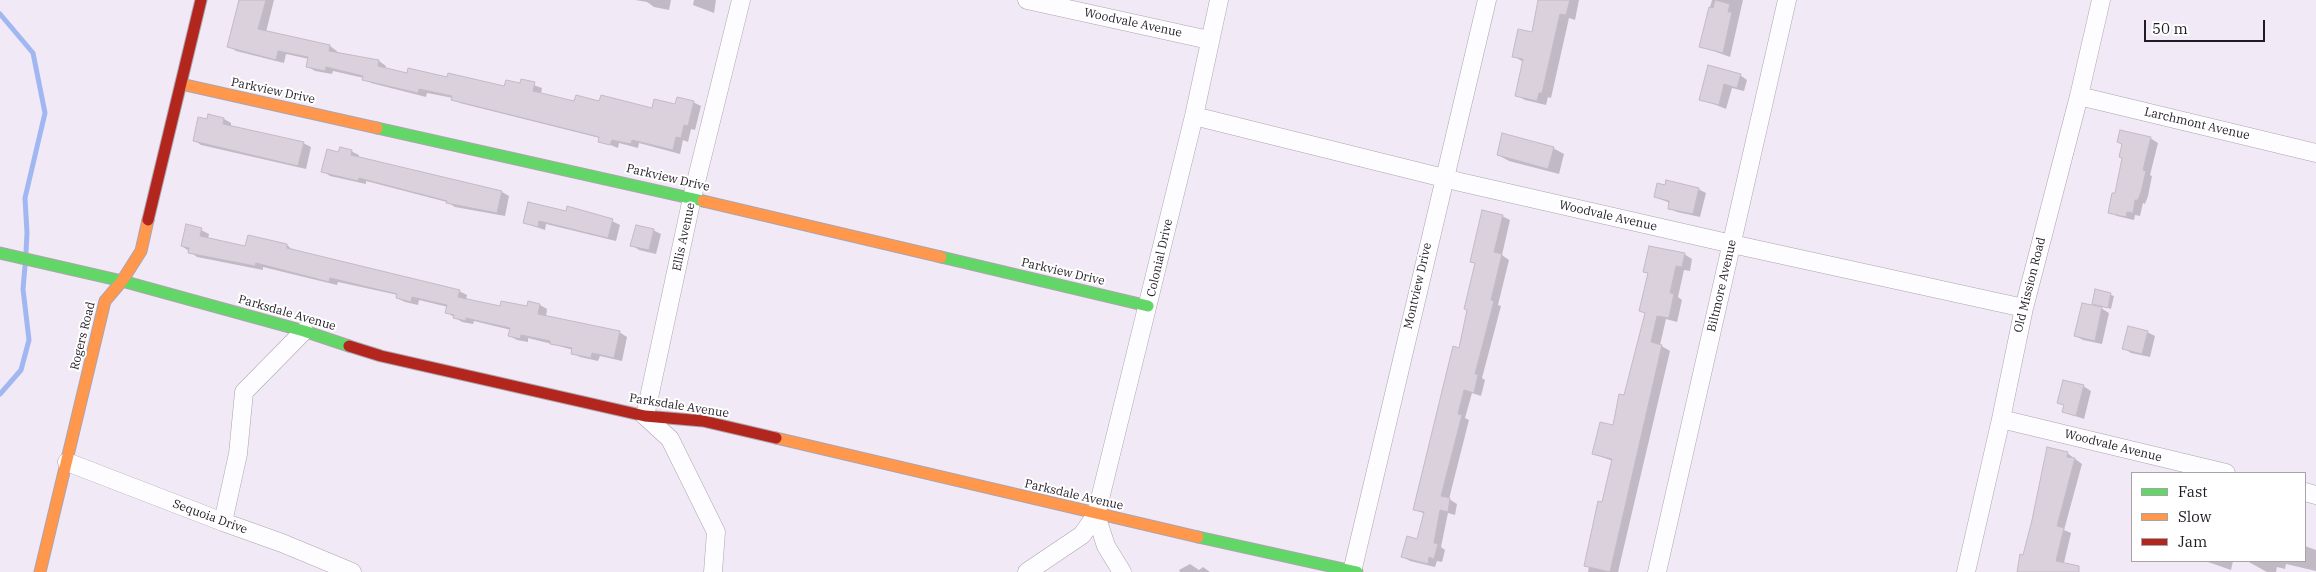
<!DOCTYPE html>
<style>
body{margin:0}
#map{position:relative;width:2316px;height:572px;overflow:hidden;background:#f2e9f6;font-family:"IBM Plex Serif",serif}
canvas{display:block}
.legend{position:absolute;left:2131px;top:472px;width:175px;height:90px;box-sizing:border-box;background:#fff;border:1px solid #a7a4a8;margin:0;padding:6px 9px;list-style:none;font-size:15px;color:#221b25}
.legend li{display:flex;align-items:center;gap:10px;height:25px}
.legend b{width:25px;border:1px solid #a7a4a8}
.scale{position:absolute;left:2144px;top:20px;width:121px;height:22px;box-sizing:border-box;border:2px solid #221b25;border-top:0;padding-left:6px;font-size:15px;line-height:18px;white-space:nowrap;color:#221b25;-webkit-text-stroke:4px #fff;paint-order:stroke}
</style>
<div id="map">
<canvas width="2316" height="572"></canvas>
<ul class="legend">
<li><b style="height:6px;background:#63d668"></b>Fast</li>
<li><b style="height:6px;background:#ff974d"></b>Slow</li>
<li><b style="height:6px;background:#b3261e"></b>Jam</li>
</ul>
<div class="scale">50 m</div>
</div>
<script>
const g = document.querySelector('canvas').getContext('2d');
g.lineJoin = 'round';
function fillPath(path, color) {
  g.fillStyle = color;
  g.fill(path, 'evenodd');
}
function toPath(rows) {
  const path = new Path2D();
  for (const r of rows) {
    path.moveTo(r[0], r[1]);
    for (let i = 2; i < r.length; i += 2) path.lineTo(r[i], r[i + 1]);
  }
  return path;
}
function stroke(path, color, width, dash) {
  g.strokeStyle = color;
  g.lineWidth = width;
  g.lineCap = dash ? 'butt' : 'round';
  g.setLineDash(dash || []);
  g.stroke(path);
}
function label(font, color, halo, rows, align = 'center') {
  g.font = font + ' "IBM Plex Serif",serif';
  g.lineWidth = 4;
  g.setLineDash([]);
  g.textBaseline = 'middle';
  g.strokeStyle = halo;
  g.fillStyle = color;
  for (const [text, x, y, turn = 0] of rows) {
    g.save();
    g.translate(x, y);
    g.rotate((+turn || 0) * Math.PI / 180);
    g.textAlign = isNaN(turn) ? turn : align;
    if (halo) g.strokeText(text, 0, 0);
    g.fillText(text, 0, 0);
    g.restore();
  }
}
const shadow = toPath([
 [241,0,274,0,266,32,330,46,337,51,336,54,379,61,386,66,385,69,408,74,505,88,521,85,522,81,542,88,541,94,575,102,600,102,653,109,693,102,701,106,695,130,691,129,688,142,683,140,680,154,639,143,638,148,619,143,618,148,600,141,600,138,460,103,453,98,427,93,426,97,371,83,364,78,333,71,332,74,315,71,307,66,309,59,286,54,284,63,236,51,229,46],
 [635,0,671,0,669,10,654,7,647,2],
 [694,0,716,0,714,13,693,5],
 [1540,0,1579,0,1575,20,1569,18,1551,98,1548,97,1546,105,1525,100,1516,95,1523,62,1514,56,1533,33],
 [1712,0,1743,0,1730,57,1700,46],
 [1709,67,1740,75,1747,80,1744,91,1732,88,1726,109,1701,99],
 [209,116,224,119,231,123,231,127,303,143,311,147,306,169,201,145,194,140,208,121],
 [2150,138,2158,143,2150,175,2152,176,2148,196,2145,204,2143,203,2140,216,2135,215,2134,220,2117,216,2109,212,2116,195],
 [1553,148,1564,154,1559,174,1509,161,1498,155],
 [351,151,359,155,358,158,502,192,509,196,505,216,455,207,447,202,366,181,366,184,330,176,323,171,339,154],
 [1698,189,1706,193,1700,217,1677,212,1669,208,1670,203,1655,197],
 [567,212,612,221,620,225,616,241,546,224,545,230,524,223],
 [1502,216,1510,220,1502,255,1509,260,1498,305,1501,306,1482,378,1485,380,1481,396,1472,393,1465,418,1469,420,1449,499,1457,504,1455,515,1448,513,1441,547,1445,550,1442,562,1437,561,1435,567,1410,561,1403,557,1418,540,1425,514,1414,509,1460,349,1476,264,1472,261],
 [201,230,209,234,208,239,246,248,287,245,294,251,459,291,467,295,466,300,501,307,528,308,529,303,540,305,547,309,546,317,619,332,627,337,622,361,600,356,598,361,580,357,572,353,573,350,552,344,528,338,528,342,517,340,510,336,511,330,474,321,473,324,462,322,446,312,448,307,419,300,418,305,405,302,397,298,398,295,338,282,337,285,263,267,263,270,197,257,182,246],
 [653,230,661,234,656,254,639,250,632,245],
 [1684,254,1692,259,1690,271,1684,270,1678,297,1682,300,1677,322,1666,319,1660,345,1670,351,1618,572,1588,572,1589,567,1586,566,1613,461,1593,454,1614,427,1625,396,1646,314,1640,310,1649,274,1645,272],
 [2096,290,2114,296,2111,309,2093,303],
 [2101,308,2109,313,2102,344,2083,340,2076,336],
 [2147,332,2155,336,2150,357,2131,353,2124,348],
 [2083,386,2091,391,2084,419,2064,412,2065,406,2059,402],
 [2067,453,2082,464,2064,530,2071,533,2063,567,2077,572,2017,572],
 [2305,546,2316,550,2316,571,2286,564,2285,569,2277,567,2276,572,2267,572,2247,561,2305,561],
 [2205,561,2233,561,2231,570],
 [1190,564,1199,570,1203,567,1210,572,1180,572,1179,570]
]);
const stream = toPath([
 [0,14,33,53,45,113,25,198,27,233,26,252],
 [0,394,21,370,29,340,23,289,25,266]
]);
const building = toPath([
 [239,0,266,0,258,29,330,45,329,51,379,60,378,66,407,73,408,68,447,77,448,73,504,86,506,80,520,83,521,79,535,82,533,91,574,101,576,95,599,101,601,95,652,108,654,99,675,104,677,97,694,101,688,126,684,125,681,138,676,137,673,150,632,140,631,144,612,140,610,145,598,142,599,137,451,100,452,96,419,89,418,93,362,80,363,76,326,67,325,71,306,67,308,57,278,51,276,60,227,47,239,0],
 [1538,0,1570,0,1566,15,1560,14,1542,93,1539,93,1537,101,1515,96,1523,59,1512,57,1518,29,1532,32,1538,0],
 [1715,0,1730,4,1728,12,1732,12,1723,53,1699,47,1709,7,1713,8,1715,0],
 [1708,65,1741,74,1737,88,1724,84,1719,105,1699,100,1708,65],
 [208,114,224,118,223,124,304,142,298,166,193,141,198,117,207,119,208,114],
 [2120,130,2151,137,2143,170,2146,171,2141,192,2138,200,2135,200,2133,213,2127,212,2126,217,2108,213,2112,193,2115,193,2122,158,2119,157,2122,144,2117,142,2120,130],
 [1502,133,1554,147,1548,169,1497,155,1502,133],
 [340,147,352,150,351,155,502,191,497,213,446,203,447,201,359,178,358,181,321,172,327,149,338,152,340,147],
 [1666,180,1699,188,1693,214,1668,209,1669,201,1654,197,1657,183,1665,185,1666,180],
 [528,202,566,211,567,206,613,219,608,238,539,221,538,227,523,223,528,202],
 [1482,210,1503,215,1494,252,1502,254,1491,300,1494,301,1475,374,1478,375,1474,393,1464,390,1458,414,1462,415,1441,496,1450,498,1448,512,1440,510,1434,543,1438,544,1434,559,1429,557,1428,564,1401,557,1407,536,1417,539,1424,512,1413,510,1453,346,1459,348,1467,310,1464,309,1475,263,1470,262,1482,210],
 [186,224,202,228,200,236,245,246,248,235,287,244,287,248,460,290,458,297,500,306,501,301,527,306,528,301,540,304,538,314,620,331,614,358,592,353,591,358,571,354,572,348,550,344,550,341,521,335,520,339,508,336,510,328,466,318,466,321,453,318,454,315,445,313,447,305,412,297,411,302,396,298,397,294,330,278,329,282,256,263,255,266,188,253,189,248,181,246,186,224],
 [636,225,654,229,649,250,630,246,636,225],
 [1649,246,1685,253,1682,267,1676,266,1670,293,1674,294,1669,318,1657,316,1651,342,1662,345,1610,572,1584,566,1598,501,1602,502,1612,459,1592,454,1600,422,1613,425,1619,394,1624,395,1645,313,1639,311,1648,273,1643,272,1649,246],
 [2095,289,2111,293,2108,308,2092,304,2095,289],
 [2082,303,2102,307,2095,341,2074,336,2082,303],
 [2128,326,2148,331,2142,354,2122,349,2128,326],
 [2063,380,2084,385,2076,416,2062,412,2064,405,2057,403,2063,380],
 [2047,447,2068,452,2067,457,2075,458,2057,526,2064,528,2056,561,2079,566,2079,572,2017,572,2020,554,2023,555,2032,520,2047,447]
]);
const street = toPath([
 [1027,0,1209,40],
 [2079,96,2316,153],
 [1194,116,1460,182,1732,244,2024,308],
 [2001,419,2226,473],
 [67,462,223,522,282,543,352,572],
 [2305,492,2316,495],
 [1096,515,1106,546,1122,572],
 [223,522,238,454,244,392,304,331],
 [713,572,716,532,670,439,645,416,692,198,741,0],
 [1027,572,1082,535,1096,515,1194,116,1219,0],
 [1352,572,1487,0],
 [1657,572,1787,0],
 [1966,572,2001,419,2024,308,2079,96,2101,0]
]);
const fast = toPath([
 [377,128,703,201],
 [0,253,122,281,304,331,349,346],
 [941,257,1148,306],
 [1198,537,1357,572]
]);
const slow = toPath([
 [181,84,377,128],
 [703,201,941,257],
 [776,438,1198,537],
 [40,572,105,301,122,281,141,251,148,220]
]);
const jam = toPath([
 [148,220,201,0],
 [349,346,381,356,645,416,703,421,776,438]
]);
const streetNames = [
 ["Woodvale Avenue",1133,23,12],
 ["Parkview Drive",273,91,12],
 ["Larchmont Avenue",2197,124,13],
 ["Parkview Drive",668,178,13],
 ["Woodvale Avenue",1608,216,13],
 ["Ellis Avenue",684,237,-78],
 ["Colonial Drive",1160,258,-77],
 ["Parkview Drive",1063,272,13],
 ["Old Mission Road",2030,285,-76],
 ["Montview Drive",1418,286,-77],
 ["Biltmore Avenue",1722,286,-77],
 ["Parksdale Avenue",287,313,16],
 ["Rogers Road",83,336,-76],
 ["Parksdale Avenue",679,406,9],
 ["Woodvale Avenue",2113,446,14],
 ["Parksdale Avenue",1074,495,13],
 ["Sequoia Drive",210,517,20]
];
fillPath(shadow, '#0003');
stroke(stream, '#a1b7f2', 5);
fillPath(building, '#dad1dd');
stroke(building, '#c2bac5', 1);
stroke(street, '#aca4af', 19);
stroke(fast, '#aca4af', 13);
stroke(slow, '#aca4af', 13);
stroke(jam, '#aca4af', 13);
stroke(street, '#fdfcfe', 18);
stroke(fast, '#63d668', 11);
stroke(slow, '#ff974d', 11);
stroke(jam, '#b3261e', 11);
label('12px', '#221b25', '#fff', streetNames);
</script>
